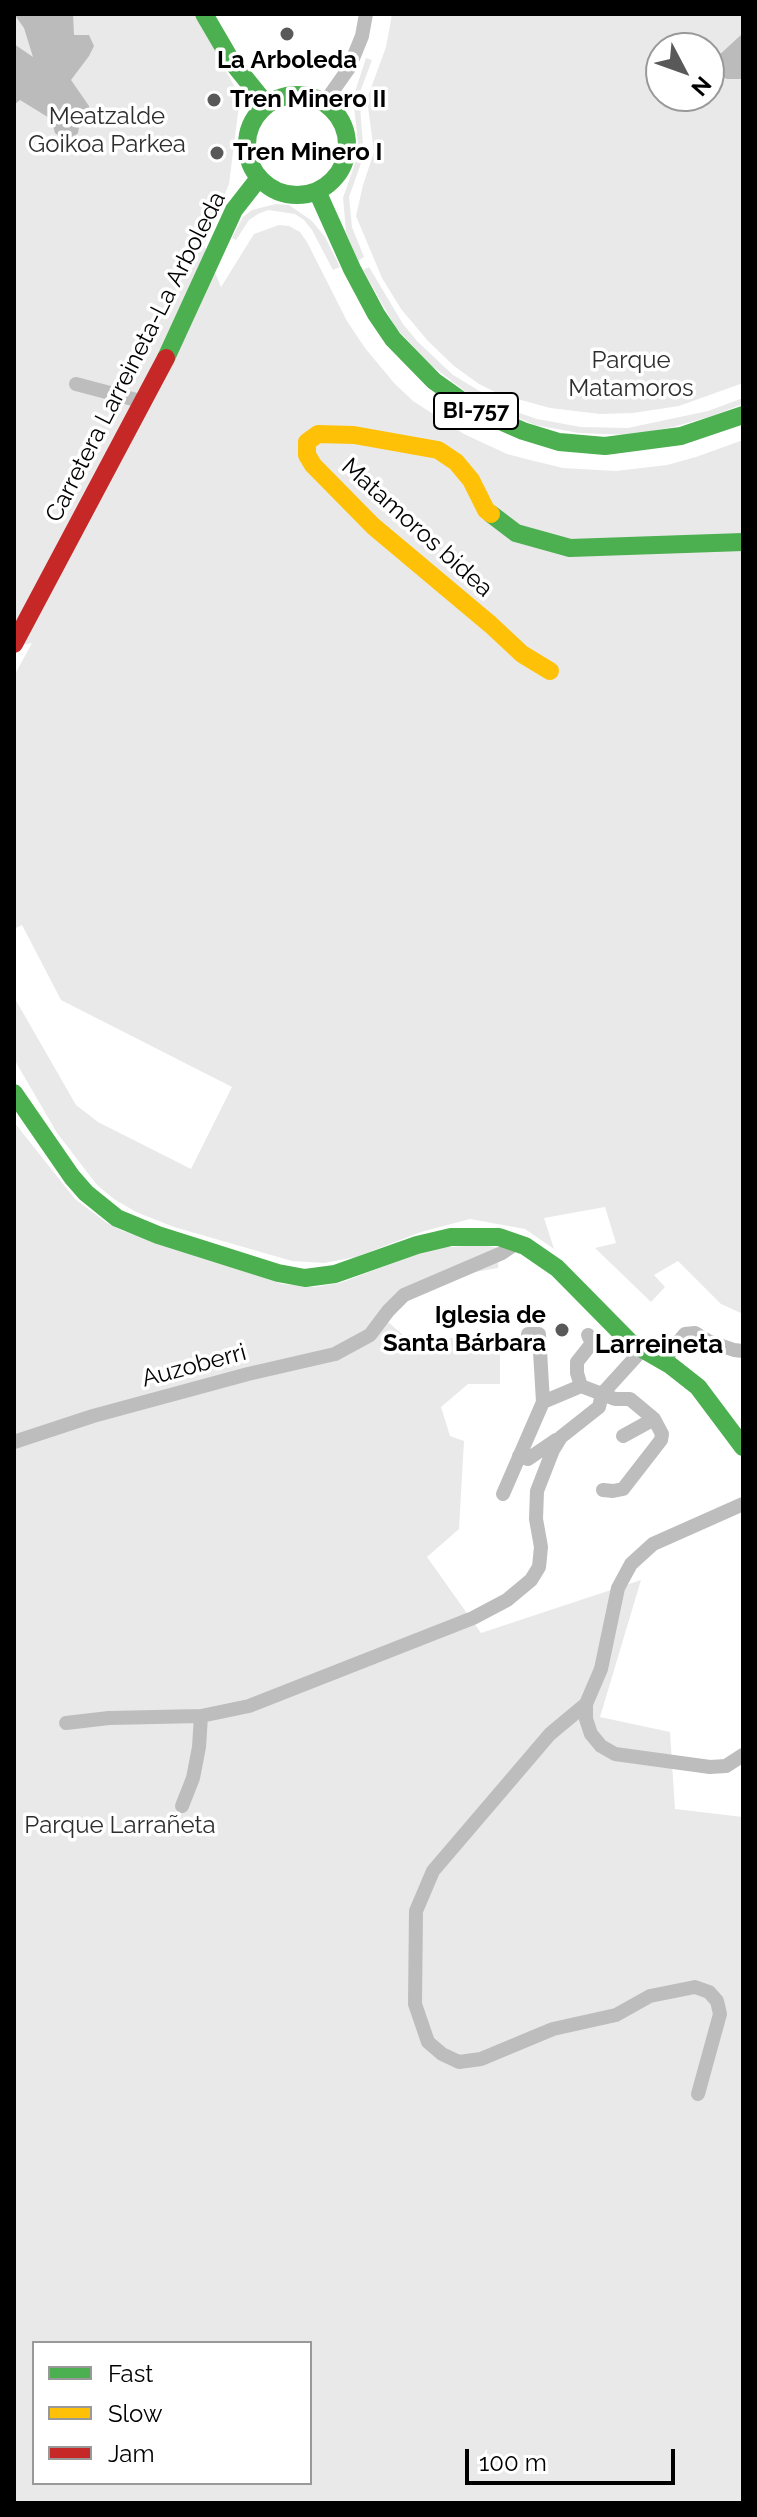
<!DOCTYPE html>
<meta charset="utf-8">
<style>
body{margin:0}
#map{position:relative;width:757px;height:2517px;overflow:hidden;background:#fff;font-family:Raleway,sans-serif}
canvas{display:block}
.frame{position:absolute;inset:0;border:16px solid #000;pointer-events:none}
.legend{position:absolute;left:32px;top:2341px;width:280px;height:144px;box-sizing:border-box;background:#fff;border:2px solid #999;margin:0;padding:10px 14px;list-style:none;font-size:24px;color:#000}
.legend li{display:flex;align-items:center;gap:16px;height:40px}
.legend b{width:40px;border:2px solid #999}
.north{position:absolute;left:645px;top:32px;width:80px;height:80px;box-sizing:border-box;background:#fff;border:2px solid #999;border-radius:50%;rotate:131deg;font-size:22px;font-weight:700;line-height:32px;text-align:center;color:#000}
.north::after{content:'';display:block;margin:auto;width:28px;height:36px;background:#595959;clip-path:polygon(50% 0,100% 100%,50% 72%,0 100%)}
.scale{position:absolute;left:465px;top:2449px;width:210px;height:36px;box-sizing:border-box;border:4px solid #000;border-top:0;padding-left:10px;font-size:24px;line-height:28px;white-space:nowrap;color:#000;-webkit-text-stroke:6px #fff;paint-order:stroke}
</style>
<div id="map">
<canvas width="757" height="2517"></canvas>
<div class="frame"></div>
<ul class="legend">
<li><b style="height:10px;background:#4caf50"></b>Fast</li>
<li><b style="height:10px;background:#ffc107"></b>Slow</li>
<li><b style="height:10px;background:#c62828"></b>Jam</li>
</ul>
<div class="north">N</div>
<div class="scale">100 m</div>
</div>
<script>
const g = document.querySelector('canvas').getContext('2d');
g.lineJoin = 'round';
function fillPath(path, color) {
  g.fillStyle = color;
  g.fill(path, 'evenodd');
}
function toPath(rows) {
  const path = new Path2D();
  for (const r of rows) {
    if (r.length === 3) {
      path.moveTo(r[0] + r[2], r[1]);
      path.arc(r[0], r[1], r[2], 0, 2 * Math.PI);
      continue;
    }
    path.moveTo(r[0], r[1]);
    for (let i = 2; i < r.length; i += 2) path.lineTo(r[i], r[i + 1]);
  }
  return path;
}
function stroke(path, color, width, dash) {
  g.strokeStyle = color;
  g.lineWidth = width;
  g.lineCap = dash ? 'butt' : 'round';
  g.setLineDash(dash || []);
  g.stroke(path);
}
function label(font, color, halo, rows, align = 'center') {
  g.font = font + ' Raleway,sans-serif';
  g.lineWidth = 7;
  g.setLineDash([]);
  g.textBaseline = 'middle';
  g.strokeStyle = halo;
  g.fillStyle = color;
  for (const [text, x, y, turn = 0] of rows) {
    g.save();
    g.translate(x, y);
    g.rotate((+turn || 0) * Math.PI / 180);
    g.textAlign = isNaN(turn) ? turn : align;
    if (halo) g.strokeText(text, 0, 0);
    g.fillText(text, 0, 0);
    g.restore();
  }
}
const green = toPath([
 [14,14,195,14,240,97,229,184,204,245,221,287,254,234,279,225,289,226,300,232,307,242,347,321,365,348,395,384,413,401,464,434,507,454,534,461,563,468,616,471,667,465,696,457,743,440,743,1314,721,1304,678,1261,654,1275,665,1287,651,1302,595,1248,616,1243,605,1207,544,1218,554,1249,525,1229,470,1219,421,1232,356,1257,324,1263,292,1261,174,1227,136,1212,114,1199,97,1185,57,1133,14,1059,14,997,76,1105,98,1122,191,1169,232,1087,61,1000,22,925,14,929,14,676,32,643,14,647],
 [392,14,743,14,743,33,719,55,727,79,743,79,743,383,679,406,633,413,600,414,550,408,499,394,479,384,454,366,428,341,401,309,382,278,356,216,363,185,374,152,367,99,386,47],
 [661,48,709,48,709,96,661,96],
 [366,58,372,60,359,95,364,155,349,197,352,227,364,257,358,261,346,232,343,198,359,152,353,98],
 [276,204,289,205,312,221,325,237,340,267,333,270,312,230,304,220,295,214,268,210,258,214,249,220,236,240,232,238,243,217,252,210],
 [369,267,403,324,417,341,453,375,511,410,537,419,581,427,628,428,708,411,743,398,743,404,712,416,673,427,631,435,579,433,535,425,477,400,432,366,396,328,363,270],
 [14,1122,75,1199,107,1223,123,1231,282,1284,314,1287,340,1283,433,1248,481,1245,499,1248,498,1268,469,1273,420,1293,403,1304,388,1322,403,1335,500,1341,500,1384,468,1384,441,1407,450,1436,464,1441,459,1529,427,1557,481,1633,641,1580,600,1717,670,1732,675,1809,743,1817,743,2503,14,2503],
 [34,2343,310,2343,310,2483,34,2483]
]);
const water = toPath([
 [14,14,73,14,74,35,89,35,94,46,89,56,71,80,89,106,91,116,80,122,78,133,68,143,55,133,51,119,20,100,14,105,14,44,33,57,24,28],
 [743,33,743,79,727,79,720,76,717,66,719,55]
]);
const street = toPath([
 [325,102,349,68,362,36,366,14],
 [76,384,144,402],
 [528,1334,539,1334,543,1402],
 [663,1361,685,1334,695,1333,708,1341,734,1350,743,1351],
 [581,1386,577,1373,577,1362,592,1343,588,1335],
 [623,1436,654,1419],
 [14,1442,93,1416,248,1374,335,1354,370,1335,388,1311,404,1295,502,1253,518,1242],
 [519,1456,528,1459,556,1440],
 [503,1494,543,1402,581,1386,615,1399,630,1399,654,1419,662,1434,661,1440,623,1489,613,1491,603,1490],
 [743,1504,653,1544,631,1564,618,1588,601,1669,586,1704,586,1719,591,1734,601,1746,615,1754,710,1767,726,1766,743,1755],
 [586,1704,550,1734,433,1871,416,1911,415,2004,428,2042,442,2054,459,2062,481,2059,553,2029,616,2015,650,1996,695,1987,709,1992,717,2001,720,2014,698,2094],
 [66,1723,109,1718,201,1716,249,1706,473,1618,507,1600,531,1580,539,1567,541,1547,536,1519,537,1491,553,1450,561,1437,599,1407,602,1394,642,1350],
 [182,1806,193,1778,199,1747,201,1716]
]);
const fast = toPath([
 [204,14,232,62,266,104],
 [297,145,50],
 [317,191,352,269,376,314,393,339,434,381,475,410,523,431,559,442,605,446,681,436,743,415],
 [166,358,234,210,259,178],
 [491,514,516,533,570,548,743,542],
 [14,1093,72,1177,86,1193,117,1218,158,1235,278,1273,305,1278,335,1274,417,1245,451,1237,499,1237,525,1246,557,1268,630,1342,670,1365,698,1387,743,1447]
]);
const slow = toPath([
 [491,514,486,510,471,480,456,462,438,450,354,435,318,434,307,442,307,455,313,465,373,526,491,625,522,654,550,671]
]);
const jam = toPath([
 [14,644,166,358]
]);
const markers = [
 [287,34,8,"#595959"],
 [214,100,8,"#595959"],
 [217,153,8,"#595959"],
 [562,1330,8,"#595959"]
];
const shields = [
 [476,411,84]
];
const shieldNames = [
 ["BI-757",476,411]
];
const poiNames = [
 ["La Arboleda",287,61,"center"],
 ["Tren Minero II",230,100],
 ["Tren Minero I",233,153],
 ["Iglesia de",546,1316,"right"],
 ["Santa Bárbara",546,1344,"right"]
];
const parkNames = [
 ["Meatzalde",107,117],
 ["Goikoa Parkea",107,145],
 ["Parque",631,361],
 ["Matamoros",631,389],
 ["Parque Larrañeta",120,1826]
];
const streetNames = [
 ["Carretera Larreineta-La Arboleda",136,357,-63],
 ["Matamoros bidea",417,528,42],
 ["Auzoberri",194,1366,-15]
];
const neighbourhoodNames = [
 ["Larreineta",659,1345]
];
fillPath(green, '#e9e9e9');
fillPath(water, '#bbb');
stroke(street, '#bdbdbd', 14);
stroke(fast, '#4caf50', 18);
stroke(slow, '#ffc107', 18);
stroke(jam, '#c62828', 18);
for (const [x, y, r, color] of markers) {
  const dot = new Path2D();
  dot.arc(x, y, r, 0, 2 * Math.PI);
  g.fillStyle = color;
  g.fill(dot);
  stroke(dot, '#fff', 3);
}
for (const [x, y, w] of shields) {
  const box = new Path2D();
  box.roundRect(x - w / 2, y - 18, w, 36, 6);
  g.fillStyle = '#fff';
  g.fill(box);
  stroke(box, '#000', 2);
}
label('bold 22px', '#000', null, shieldNames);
label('bold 24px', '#000', '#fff', poiNames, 'left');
label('24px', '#2e2e2e', '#fff', parkNames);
label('24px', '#000', '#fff', streetNames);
label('bold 26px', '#000', '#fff', neighbourhoodNames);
</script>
